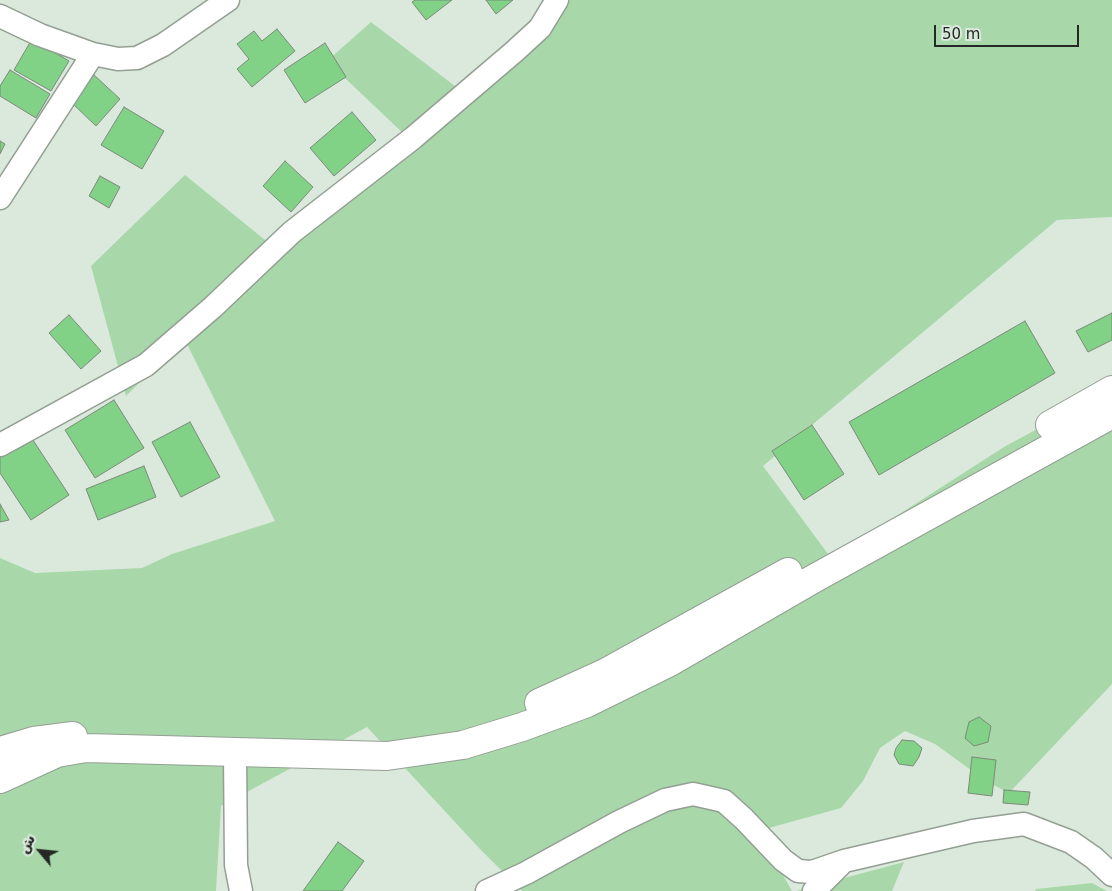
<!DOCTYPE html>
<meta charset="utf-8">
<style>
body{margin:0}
#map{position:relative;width:1112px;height:891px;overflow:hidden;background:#dbe9dc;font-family:"DejaVu Sans",Cairo,sans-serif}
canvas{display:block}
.north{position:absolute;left:15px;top:826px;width:50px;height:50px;-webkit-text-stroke:4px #dbe9dc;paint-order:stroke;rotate:298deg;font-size:14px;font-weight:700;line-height:20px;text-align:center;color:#252925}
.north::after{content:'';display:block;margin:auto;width:18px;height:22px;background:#252925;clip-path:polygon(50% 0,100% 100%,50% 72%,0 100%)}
.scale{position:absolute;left:934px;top:25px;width:145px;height:22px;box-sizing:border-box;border:2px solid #252925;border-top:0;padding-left:6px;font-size:15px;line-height:18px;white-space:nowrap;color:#252925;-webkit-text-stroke:4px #dbe9dc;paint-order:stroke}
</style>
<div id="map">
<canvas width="1112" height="891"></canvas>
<div class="north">ش</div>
<div class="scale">50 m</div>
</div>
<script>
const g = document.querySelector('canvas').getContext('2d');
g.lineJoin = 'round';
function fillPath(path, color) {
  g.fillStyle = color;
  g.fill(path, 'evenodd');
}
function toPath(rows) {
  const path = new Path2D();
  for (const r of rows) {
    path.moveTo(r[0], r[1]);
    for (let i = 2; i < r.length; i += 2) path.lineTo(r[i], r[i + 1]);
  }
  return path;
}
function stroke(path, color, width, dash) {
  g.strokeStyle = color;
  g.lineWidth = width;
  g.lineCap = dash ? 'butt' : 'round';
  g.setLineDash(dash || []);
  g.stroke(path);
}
const green = toPath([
 [566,0,1112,0,1112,217,1057,220,763,466,831,558,1004,447,1041,427,1112,397,1112,684,1009,793,986,781,935,744,905,731,880,748,863,781,841,808,758,831,792,891,522,891,479,848,367,727,221,806,216,891,0,891,0,558,35,573,142,568,172,554,275,521,184,338,126,396,91,266,185,175,265,240,407,137,327,61,371,22,468,96],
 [904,862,892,891,796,891],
 [1092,883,1107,891,1035,891,1036,889]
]);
const building = toPath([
 [415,0,452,0,426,20,412,2,415,0],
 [486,0,513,0,496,14,486,0],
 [277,29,295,51,252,87,237,69,249,59,237,44,254,31,262,41,277,29],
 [32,39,69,61,51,91,14,70,32,39],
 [325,43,346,77,305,103,284,70,325,43],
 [10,70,50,94,36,118,0,96,0,86,10,70],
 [94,75,120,99,96,126,70,101,94,75],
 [124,107,164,131,142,169,101,145,124,107],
 [352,112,376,140,334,176,310,148,352,112],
 [0,141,5,144,0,154,0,141],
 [285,161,313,187,291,212,263,186,285,161],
 [100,176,120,187,109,208,89,196,100,176],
 [1112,313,1112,340,1088,352,1076,331,1112,313],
 [69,315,101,351,81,369,49,333,69,315],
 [1025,321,1055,373,879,475,849,422,1025,321],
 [114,400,144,448,95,478,65,430,114,400],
 [190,422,220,477,181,497,152,442,190,422],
 [812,425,844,474,804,500,772,451,812,425],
 [29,434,69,495,31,520,0,473,0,454,29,434],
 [144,466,156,497,98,520,86,489,144,466],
 [0,504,9,520,0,522,0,504],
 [979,717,991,726,988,742,974,746,965,738,969,722,979,717],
 [902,740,914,741,922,748,919,757,913,766,899,764,894,755,896,748,902,740],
 [972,757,996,760,992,796,968,793,972,757],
 [1004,790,1030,792,1028,805,1003,803,1004,790],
 [338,842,364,861,342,891,303,891,338,842]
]);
const minor = toPath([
 [0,16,40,35,93,54,118,59,137,58,163,45,228,0],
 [0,198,93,54],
 [0,445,146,365,213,307,292,232,413,138,515,51,540,28,557,0],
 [235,753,236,865,241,891],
 [487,891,526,873,619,822,665,800,693,794,724,801,744,819,783,860,798,871,812,872,844,861,973,831,1024,824,1071,842,1094,858,1112,875],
 [814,891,842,863]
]);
const motorway = toPath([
 [1050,425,1112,390],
 [539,703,605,673,788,572],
 [0,751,34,741,73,736],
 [0,779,57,753,86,748,387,756,463,745,522,727,587,703,670,662,815,578,1112,414]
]);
fillPath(green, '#a8d8a9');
fillPath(building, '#81d186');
stroke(building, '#7d897d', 1);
stroke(minor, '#939f93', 25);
stroke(motorway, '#939f93', 30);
stroke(minor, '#fff', 22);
stroke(motorway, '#fff', 28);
</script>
